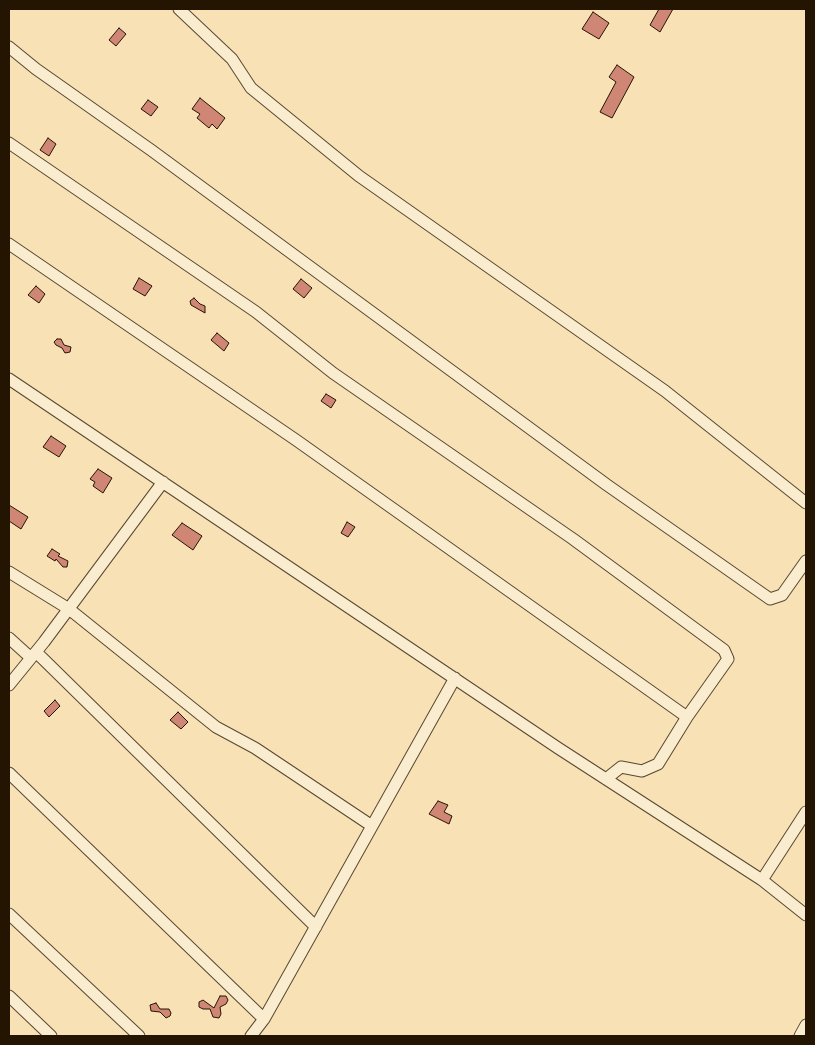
<!DOCTYPE html>
<style>
body{margin:0}
#map{position:relative;width:815px;height:1045px;overflow:hidden;background:#f7e1b5;font-family:"Old Standard TT",serif}
canvas{display:block}
.frame{position:absolute;inset:0;border:10px solid #241503;pointer-events:none}
</style>
<div id="map">
<canvas width="815" height="1045"></canvas>
<div class="frame"></div>
</div>
<script>
const g = document.querySelector('canvas').getContext('2d');
g.lineJoin = 'round';
function fillPath(path, color) {
  g.fillStyle = color;
  g.fill(path, 'evenodd');
}
function toPath(rows) {
  const path = new Path2D();
  for (const r of rows) {
    path.moveTo(r[0], r[1]);
    for (let i = 2; i < r.length; i += 2) path.lineTo(r[i], r[i + 1]);
  }
  return path;
}
function stroke(path, color, width, dash) {
  g.strokeStyle = color;
  g.lineWidth = width;
  g.lineCap = dash ? 'butt' : 'round';
  g.setLineDash(dash || []);
  g.stroke(path);
}
const building = toPath([
 [659,9,673,9,660,32,650,25,659,9],
 [593,12,609,23,599,39,582,29,593,12],
 [119,28,126,34,116,46,109,40,119,28],
 [617,65,634,77,612,118,600,112,616,82,609,77,617,65],
 [200,98,225,118,217,129,212,124,209,128,197,118,200,114,192,109,200,98],
 [148,100,158,107,151,116,141,109,148,100],
 [48,138,56,144,49,156,40,150,48,138],
 [139,278,152,286,145,296,133,289,139,278],
 [301,279,312,288,304,298,293,289,301,279],
 [36,286,45,294,39,303,28,295,36,286],
 [194,298,200,304,205,306,205,313,191,305,190,301,194,298],
 [217,333,229,343,224,351,211,340,217,333],
 [57,339,61,339,64,345,71,347,70,352,65,353,62,348,56,345,54,342,57,339],
 [326,394,336,400,331,408,321,401,326,394],
 [51,436,66,446,59,457,43,447,51,436],
 [98,469,112,478,103,493,93,486,95,482,90,479,98,469],
 [9,505,28,517,21,529,9,521,9,505],
 [347,522,355,527,348,537,341,533,347,522],
 [182,523,202,536,193,550,172,535,182,523],
 [52,549,60,554,58,556,68,561,67,567,63,567,56,559,55,561,47,556,52,549],
 [55,700,60,706,49,717,44,711,55,700],
 [178,712,188,722,181,729,170,720,178,712],
 [438,801,448,805,444,812,452,816,449,824,429,814,438,801],
 [220,996,226,996,228,1000,226,1004,220,1007,221,1014,219,1018,213,1017,210,1009,203,1009,199,1007,199,1002,203,1000,214,1008,220,996],
 [156,1003,160,1009,169,1009,171,1013,170,1016,166,1018,160,1012,151,1011,150,1005,156,1003]
]);
const minor = toPath([
 [179,9,232,59,251,88,359,176,665,391,806,503],
 [9,47,36,69,151,150,607,485,770,599,782,595,806,561],
 [9,143,256,312,333,373,573,539,724,650,728,659,687,717,658,764,642,771,621,767,606,779],
 [9,244,296,440,687,717],
 [9,379,558,748,762,880,806,812],
 [9,572,69,609,216,727,255,748,372,826],
 [9,638,31,658],
 [36,652,316,927],
 [9,685,44,642,163,482],
 [9,773,264,1019],
 [762,880,806,915],
 [9,914,139,1036],
 [9,996,51,1036],
 [251,1036,264,1019,455,678],
 [800,1036,806,1025]
]);
fillPath(building, '#cf8674');
stroke(building, '#241503', 1);
stroke(minor, '#594830', 13);
stroke(minor, '#faeccf', 11);
</script>
